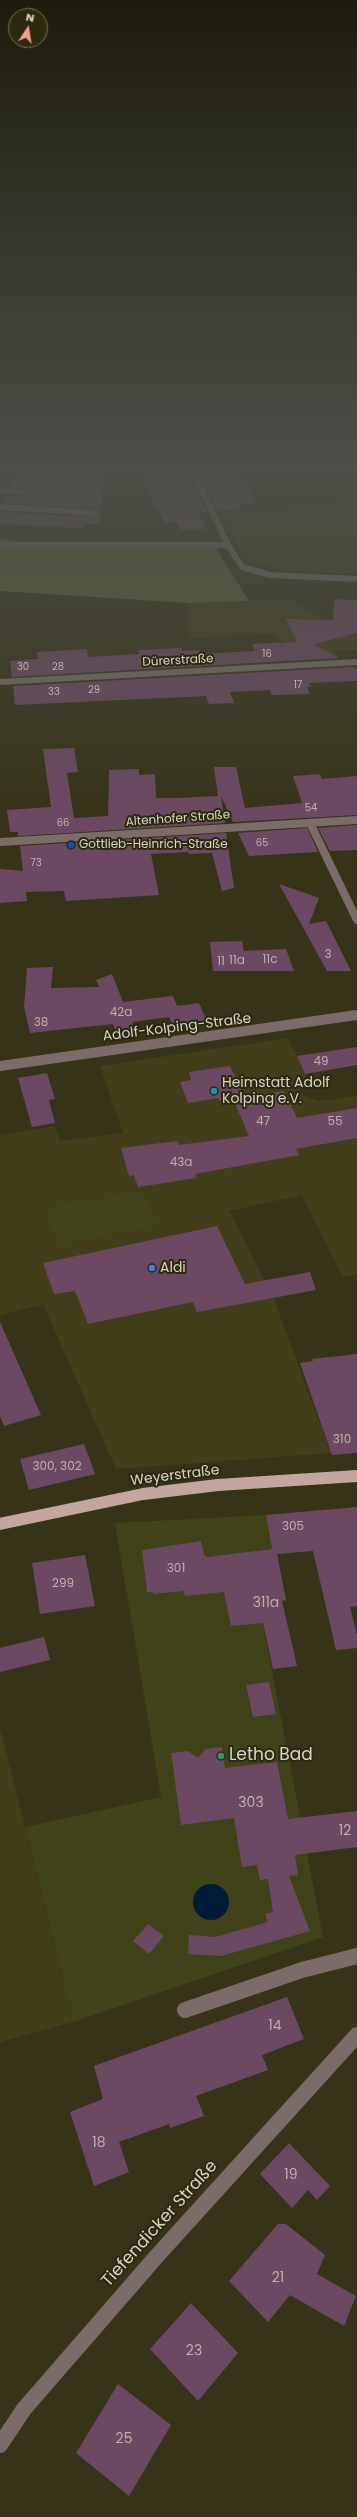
<!DOCTYPE html>
<meta charset="utf-8">
<style>
body{margin:0}
#map{position:relative;width:357px;height:2517px;overflow:hidden;background:#373319;font-family:Poppins,sans-serif}
canvas{display:block}
.north{position:absolute;left:8px;top:8px;width:40px;height:40px;box-sizing:border-box;background:#2d290f;border:1px solid #716d58;border-radius:50%;rotate:12deg;font-size:11px;font-weight:700;line-height:16px;text-align:center;color:#d7d4c5}
.north::after{content:'';display:block;margin:auto;width:14px;height:18px;background:#f59d8e;clip-path:polygon(50% 0,100% 100%,50% 72%,0 100%)}
</style>
<div id="map">
<canvas width="357" height="2517"></canvas>
<div class="north">N</div>
</div>
<script>
const g = document.querySelector('canvas').getContext('2d');
g.lineJoin = 'round';
function fillPath(path, color) {
  g.fillStyle = color;
  g.fill(path, 'evenodd');
}
function toPath(rows) {
  const path = new Path2D();
  for (const r of rows) {
    if (r.length === 3) {
      path.moveTo(r[0] + r[2], r[1]);
      path.arc(r[0], r[1], r[2], 0, 2 * Math.PI);
      continue;
    }
    path.moveTo(r[0], r[1]);
    for (let i = 2; i < r.length; i += 2) path.lineTo(r[i], r[i + 1]);
  }
  return path;
}
function stroke(path, color, width, dash) {
  g.strokeStyle = color;
  g.lineWidth = width;
  g.lineCap = dash ? 'butt' : 'round';
  g.setLineDash(dash || []);
  g.stroke(path);
}
function label(font, color, halo, rows, align = 'center') {
  g.font = font + ' Poppins,sans-serif';
  g.lineWidth = 4;
  g.setLineDash([]);
  g.textBaseline = 'middle';
  g.strokeStyle = halo;
  g.fillStyle = color;
  for (const [text, x, y, turn = 0] of rows) {
    g.save();
    g.translate(x, y);
    g.rotate((+turn || 0) * Math.PI / 180);
    g.textAlign = isNaN(turn) ? turn : align;
    if (halo) g.strokeText(text, 0, 0);
    g.fillText(text, 0, 0);
    g.restore();
  }
}
const built = toPath([
 [290,600,357,638,357,650,334,651,336,657,300,650,268,634,188,639,189,603],
 [288,1038,307,1077,295,1080,303,1096,320,1101,357,1096,357,1275,343,1277,302,1195,229,1211,273,1297,331,1453,116,1469,43,1304,0,1315,0,1136,55,1126,60,1141,123,1133,100,1066],
 [0,1727,73,2022,0,2042]
]);
const green = toPath([
 [334,489,357,489,357,574,287,571,252,563,242,557,221,515,336,504],
 [143,1191,157,1225,58,1245,44,1207],
 [266,1515,272,1549,256,1550,257,1557,254,1577,323,1937,73,2022,25,1827,161,1797,115,1523]
]);
const forest = toPath([
 [0,539,28,544,214,545,249,601,188,603,0,591]
]);
const water = toPath([
 [211,1902,18]
]);
const building = toPath([
 [19,466,103,466,100,524,83,524,82,528,0,524,0,512,93,517,97,514,93,509,2,503,5,496,26,496,30,494,28,488,9,487],
 [139,466,194,466,195,486,207,512,198,513,206,529,180,530,176,522,165,523,151,497],
 [202,466,235,466,257,504,239,505,241,509,217,511,203,483],
 [334,599,357,600,357,633,314,644,339,658,12,677,10,661,38,659,37,652,87,649,88,657,139,654,138,650,182,648,182,651,199,650,200,654,255,651,252,644,297,642,286,619,333,620],
 [354,667,357,669,357,681,309,683,311,687,307,687,310,694,271,695,270,690,230,692,234,703,209,704,206,696,15,705,13,686],
 [74,748,78,772,67,773,74,818,108,816,109,770,139,769,139,775,155,774,156,798,178,798,218,796,214,767,236,767,245,808,302,803,293,776,320,774,322,779,357,776,357,815,233,822,221,796,225,823,18,836,18,832,10,832,7,810,51,807,43,749],
 [357,825,357,850,330,851,318,828],
 [307,828,318,852,249,856,238,833],
 [226,833,234,888,222,891,212,853,189,854,188,852,151,854,159,895,66,901,64,891,26,892,27,901,0,903,0,869,23,871,20,846],
 [279,884,319,898,309,924,326,921,351,971,327,971],
 [242,941,244,951,286,949,294,971,213,971,210,942],
 [53,967,51,988,99,987,96,980,112,974,123,1002,173,996,177,1006,199,1003,209,1025,175,1030,169,1017,132,1022,137,1036,119,1039,113,1024,30,1033,24,1007,27,968],
 [357,1047,357,1065,305,1074,297,1056],
 [230,1066,245,1097,284,1091,297,1118,357,1108,357,1138,296,1149,299,1155,195,1174,196,1178,138,1187,134,1175,129,1176,121,1148,177,1141,179,1145,249,1136,233,1099,219,1101,218,1098,188,1103,180,1082,191,1080,189,1072],
 [47,1073,55,1099,49,1100,55,1123,32,1127,18,1078],
 [217,1226,245,1284,310,1272,316,1290,197,1312,193,1302,88,1324,75,1291,54,1294,43,1263],
 [0,1322,41,1415,4,1426,0,1416],
 [357,1354,357,1453,332,1455,300,1363,313,1361,312,1359],
 [84,1444,95,1474,29,1490,20,1459],
 [357,1507,357,1606,350,1607,357,1635,357,1648,336,1650,313,1551,277,1554,286,1600,282,1601,297,1666,273,1669,263,1623,231,1626,224,1592,185,1596,184,1591,153,1594,153,1592,147,1592,142,1550,201,1541,204,1555,207,1557,272,1549,266,1515],
 [85,1555,95,1606,40,1614,32,1563],
 [44,1637,50,1660,0,1672,0,1648],
 [269,1682,276,1714,253,1717,246,1685],
 [222,1747,225,1768,277,1762,288,1819,357,1811,357,1847,295,1855,298,1875,289,1876,310,1931,221,1956,188,1954,189,1935,215,1937,268,1922,265,1914,273,1912,268,1879,260,1880,257,1865,242,1867,234,1818,181,1825,171,1753,188,1751,198,1758,205,1749],
 [148,1924,164,1936,149,1954,133,1941],
 [287,1997,304,2039,262,2055,268,2070,196,2096,204,2116,170,2128,169,2124,119,2142,129,2172,94,2186,70,2112,103,2099,94,2066],
 [289,2143,330,2186,317,2200,308,2190,292,2208,260,2174],
 [278,2224,286,2224,325,2255,317,2274,356,2296,344,2326,290,2295,268,2322,229,2281],
 [191,2303,238,2353,198,2401,150,2349],
 [118,2384,171,2425,129,2496,76,2453]
]);
const minorFar3 = toPath([
 [198,466,199,484,228,545,242,567,270,575,357,579],
 [0,473,2,466],
 [0,491,26,492],
 [0,507,93,513],
 [0,545,228,545],
 [0,682,357,662]
]);
const minorFar2 = toPath([
 [310,823,357,920],
 [0,842,357,820],
 [356,1015,357,1015]
]);
const minorFar1 = toPath([
 [0,1066,357,1015]
]);
const minor = toPath([
 [185,2010,302,1970,357,1956],
 [0,2445,24,2409,156,2257,357,2035]
]);
const major = toPath([
 [0,1524,143,1494,218,1485,357,1476]
]);
const markers = [
 [71,845,4,"#1a4fb4"],
 [214,1091,4,"#0f9aa8"],
 [152,1268,4,"#3f7fe0"],
 [221,1756,4,"#2e9e5b"]
];
const farNumbernames = [
 ["16",267,654],
 ["30",23,667],
 ["28",58,667],
 ["17",298,685],
 ["29",94,690],
 ["33",54,692],
 ["54",311,808],
 ["66",63,823],
 ["65",262,843],
 ["73",36,863]
];
const farStreetnames = [
 ["Dürerstraße",178,661,-3],
 ["Altenhofer Straße",178,819,-4]
];
const farPoinames = [
 ["Gottlieb-Heinrich-Straße",79,845]
];
const numberNames = [
 ["3",328,955],
 ["11c",270,960],
 ["11a",237,961],
 ["11",221,962],
 ["42a",121,1013],
 ["38",41,1023],
 ["49",321,1062],
 ["47",263,1122],
 ["55",335,1122],
 ["43a",181,1163],
 ["310",342,1440],
 ["300, 302",57,1467],
 ["305",293,1527],
 ["301",176,1569],
 ["299",63,1584]
];
const streetNames = [
 ["Adolf-Kolping-Straße",177,1028,-7],
 ["Weyerstraße",175,1476,-7]
];
const poiNames = [
 ["Heimstatt Adolf",222,1083],
 ["Kolping e.V.",222,1099],
 ["Aldi",160,1268]
];
const nearNumbernames = [
 ["311a",266,1603],
 ["303",251,1803],
 ["12",345,1831],
 ["14",275,2026],
 ["18",99,2143],
 ["19",291,2175],
 ["21",278,2278],
 ["23",194,2351],
 ["25",124,2439]
];
const nearPoinames = [
 ["Letho Bad",229,1756]
];
const nearStreetnames = [
 ["Tiefendicker Straße",160,2224,-48]
];
fillPath(built, '#423d1b');
fillPath(green, '#40421a');
fillPath(forest, '#5d6037');
fillPath(water, '#001b35');
fillPath(building, '#6c4962');
stroke(minorFar3, '#7b6c69', 6);
stroke(minorFar2, '#7b6c69', 8);
stroke(minorFar1, '#7b6c69', 10);
stroke(minor, '#7b6c69', 16);
stroke(major, '#c2a69f', 12);
const sky = g.createLinearGradient(0, 0, 0, 818);
sky.addColorStop(0, '#1e1c0e');
sky.addColorStop(0.57, '#4d5049');
sky.addColorStop(1, '#4d504900');
g.fillStyle = sky;
g.fillRect(0, 0, 357, 818);
for (const [x, y, r, color] of markers) {
  const dot = new Path2D();
  dot.arc(x, y, r, 0, 2 * Math.PI);
  g.fillStyle = color;
  g.fill(dot);
  stroke(dot, '#2d290f', 1.5);
}
label('10px', '#bcb1ac', null, farNumbernames);
label('12px', '#d7d4c5', '#2d290f', farStreetnames);
label('12px', '#d7d4c5', '#2d290f', farPoinames, 'left');
label('12px', '#bcb1ac', null, numberNames);
label('14px', '#d7d4c5', '#2d290f', streetNames);
label('14px', '#d7d4c5', '#2d290f', poiNames, 'left');
label('14px', '#bcb1ac', null, nearNumbernames);
label('17px', '#d7d4c5', '#2d290f', nearPoinames, 'left');
label('17px', '#d7d4c5', '#2d290f', nearStreetnames);
</script>
